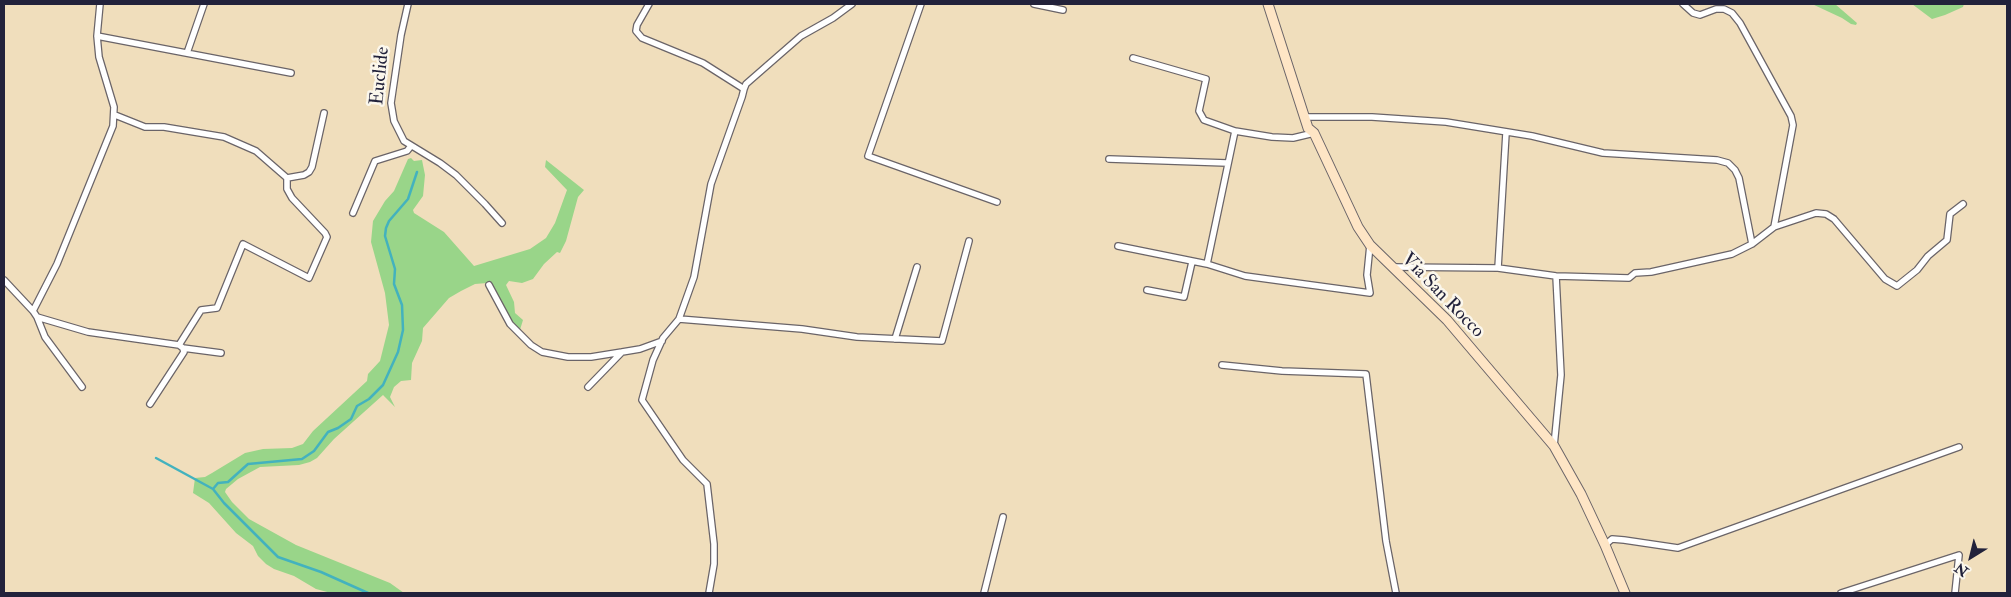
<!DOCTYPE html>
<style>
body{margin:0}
#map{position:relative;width:2011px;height:597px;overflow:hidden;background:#f0debc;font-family:"IM FELL Double Pica",serif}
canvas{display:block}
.frame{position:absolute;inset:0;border:5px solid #22223b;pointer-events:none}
.north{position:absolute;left:1946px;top:532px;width:50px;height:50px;-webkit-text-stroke:4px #fbf7ec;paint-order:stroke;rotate:216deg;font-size:14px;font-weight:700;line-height:20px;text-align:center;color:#22223b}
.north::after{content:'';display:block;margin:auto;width:18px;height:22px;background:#22223b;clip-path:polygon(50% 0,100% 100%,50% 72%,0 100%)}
</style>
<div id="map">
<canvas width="2011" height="597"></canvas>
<div class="frame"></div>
<div class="north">N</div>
</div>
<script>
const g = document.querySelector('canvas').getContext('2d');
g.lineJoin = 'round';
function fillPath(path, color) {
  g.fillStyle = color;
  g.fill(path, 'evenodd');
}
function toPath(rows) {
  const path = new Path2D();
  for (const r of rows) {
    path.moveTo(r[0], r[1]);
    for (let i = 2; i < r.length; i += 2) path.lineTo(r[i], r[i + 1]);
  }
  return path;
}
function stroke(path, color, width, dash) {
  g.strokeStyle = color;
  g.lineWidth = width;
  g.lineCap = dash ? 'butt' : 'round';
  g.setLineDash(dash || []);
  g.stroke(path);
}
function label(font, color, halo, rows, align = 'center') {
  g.font = font + ' "IM FELL Double Pica",serif';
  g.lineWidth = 5;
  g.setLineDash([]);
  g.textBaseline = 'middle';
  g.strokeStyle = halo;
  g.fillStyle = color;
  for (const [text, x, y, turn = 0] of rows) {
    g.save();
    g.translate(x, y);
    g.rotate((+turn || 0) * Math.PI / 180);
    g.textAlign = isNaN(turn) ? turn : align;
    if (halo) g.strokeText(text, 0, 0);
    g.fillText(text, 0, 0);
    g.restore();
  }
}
const green = toPath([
 [1812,4,1835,4,1857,23,1856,25,1851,24,1842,18],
 [1912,4,1964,4,1963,7,1945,15,1932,19],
 [411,158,414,161,422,160,425,175,423,196,413,210,414,213,444,232,474,266,530,249,546,238,555,223,567,190,545,167,546,160,584,190,578,197,566,241,560,253,557,252,544,264,533,279,522,283,509,281,506,285,514,302,515,313,523,320,519,333,513,326,487,283,475,284,461,291,449,298,423,328,422,341,412,363,411,380,401,381,394,387,390,397,395,407,383,395,334,439,317,458,310,462,299,465,260,467,238,479,226,489,225,492,232,502,249,519,296,545,390,583,404,593,331,593,316,589,294,576,274,569,266,564,258,556,253,546,236,533,209,503,193,493,195,478,205,477,212,473,245,453,263,449,292,448,303,444,313,431,367,381,368,374,380,361,389,325,385,293,371,242,373,221,385,201,394,191,408,159]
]);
const stream = toPath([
 [156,458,213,489,224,503,278,557,321,572,368,593],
 [213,489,218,483,228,482,248,464,302,459,314,451,328,432,338,428,351,419,357,406,369,399,383,385,398,352,403,330,402,305,394,284,395,269,385,236,386,228,389,221,408,199,417,172]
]);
const street = toPath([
 [408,4,401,35,391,103,394,121,404,141,440,163,456,175,485,204,502,223],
 [649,4,637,25,636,31,642,38,703,63,744,89,742,97,711,184,694,277,679,319,663,338,653,360,642,400,683,460,707,484,714,544,714,564,709,593],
 [921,4,868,156,997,202],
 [1034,4,1063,10],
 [97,36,291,73],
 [187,53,204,4],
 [1133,58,1206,79,1199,111,1204,120,1235,131,1272,137,1293,138,1314,133],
 [744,89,746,84,801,36,833,18,852,4],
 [115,115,145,127,164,127,224,137,256,151,287,178,304,175,309,172,312,167,324,113],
 [1304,117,1372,117,1446,122,1532,136,1603,153,1717,160,1728,163,1735,170,1739,178,1752,244],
 [1109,159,1227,163],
 [353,213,375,161,407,151,411,146],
 [1774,227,1816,213,1826,214,1834,219,1885,279,1897,286,1917,270,1928,256,1947,240,1950,214,1963,204],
 [1118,246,1207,264,1245,276,1370,293,1367,275,1370,245],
 [1207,264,1235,131],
 [1394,267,1498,268,1556,276,1629,278,1635,273,1651,272,1732,254,1752,244,1774,227,1793,125,1791,116,1740,23,1732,13,1724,9,1716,9,1700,15,1693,13,1683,4],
 [1498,268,1506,133],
 [4,280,33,311,57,264,113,126,114,107,99,57,97,36,100,4],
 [489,285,510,324,531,345,542,352,568,357,591,357,622,352],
 [1147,290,1184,297,1192,262],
 [33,311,37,317,88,332,179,345,183,348,184,352,150,404],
 [37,317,45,337,82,387],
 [679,319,802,329,857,337,942,341,969,241],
 [895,339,917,267],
 [179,345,201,310,217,308,243,244,309,278,327,237,325,233,292,198,287,189,287,178],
 [183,348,221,353],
 [1222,365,1282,371,1366,374,1386,541,1396,593],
 [588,387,622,352,640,349,662,341],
 [1554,446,1561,375,1556,276],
 [1605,545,1612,539,1624,540,1678,548,1959,447],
 [984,593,1003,517],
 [1841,593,1959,555,1955,593]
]);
const secondary = toPath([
 [1268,4,1308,128,1314,133,1358,227,1370,245,1447,320,1554,446,1581,494,1605,545,1625,593]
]);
const streetNames = [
 ["Euclide",381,76,-84],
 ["Via San Rocco",1442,296,46]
];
fillPath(green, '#99d589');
stroke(stream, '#43b2be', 2.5);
stroke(street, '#6a6468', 8);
stroke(secondary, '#6a6468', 11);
stroke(street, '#fff', 5.5);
stroke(secondary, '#fee5c5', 9);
label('19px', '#22223b', '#fbf7ec', streetNames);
</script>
